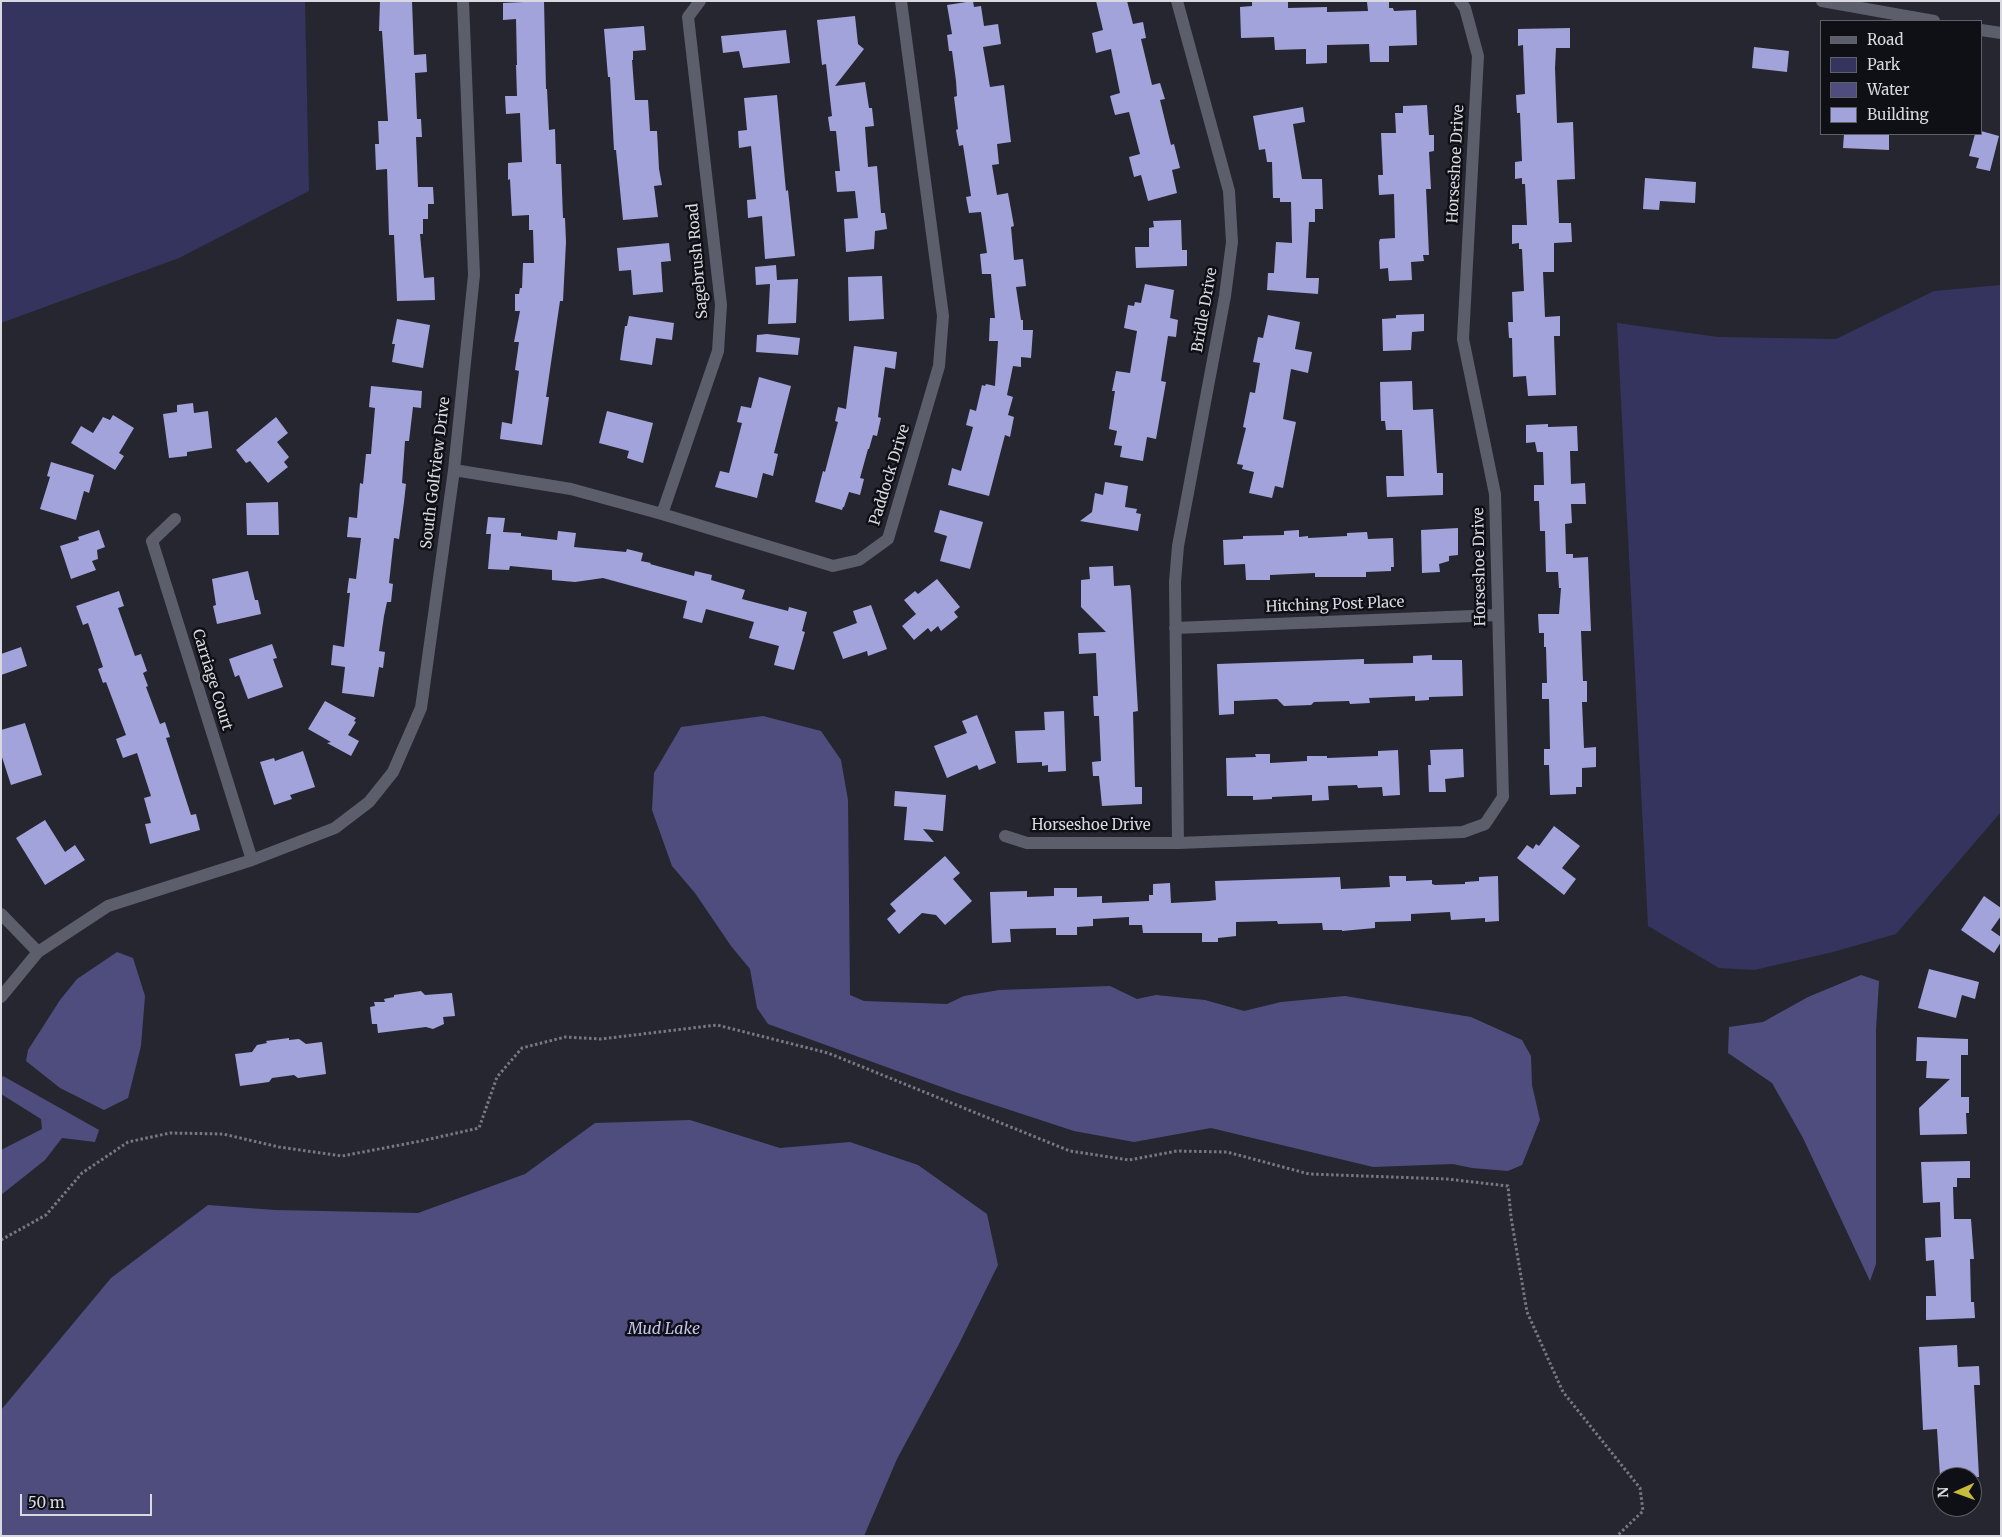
<!DOCTYPE html>
<style>
body{margin:0}
#map{position:relative;width:2002px;height:1537px;overflow:hidden;background:#262631;font-family:Merriweather,serif}
canvas{display:block}
.frame{position:absolute;inset:0;border:2px solid #d9d9e1;pointer-events:none}
.legend{position:absolute;left:1820px;top:20px;width:162px;height:115px;box-sizing:border-box;background:#0f1015;border:1px solid #606067;margin:0;padding:6px 9px;list-style:none;font-size:15px;color:#d9d9e1}
.legend li{display:flex;align-items:center;gap:10px;height:25px}
.legend b{width:25px;border:1px solid #606067}
.north{position:absolute;left:1932px;top:1467px;width:50px;height:50px;box-sizing:border-box;background:#0f1015;border:1px solid #606067;border-radius:50%;rotate:268deg;font-size:14px;font-weight:700;line-height:20px;text-align:center;color:#d9d9e1}
.north::after{content:'';display:block;margin:auto;width:18px;height:22px;background:#c8bb3b;clip-path:polygon(50% 0,100% 100%,50% 72%,0 100%)}
.scale{position:absolute;left:20px;top:1494px;width:132px;height:22px;box-sizing:border-box;border:2px solid #d9d9e1;border-top:0;padding-left:6px;font-size:15px;line-height:18px;white-space:nowrap;color:#d9d9e1;-webkit-text-stroke:4px #0f1015;paint-order:stroke}
</style>
<div id="map">
<canvas width="2002" height="1537"></canvas>
<div class="frame"></div>
<ul class="legend">
<li><b style="height:6px;background:#5d5e6b"></b>Road</li>
<li><b style="height:14px;background:#35345e"></b>Park</li>
<li><b style="height:14px;background:#4e4d7e"></b>Water</li>
<li><b style="height:14px;background:#a2a3da"></b>Building</li>
</ul>
<div class="north">N</div>
<div class="scale">50 m</div>
</div>
<script>
const g = document.querySelector('canvas').getContext('2d');
g.lineJoin = 'round';
function fillPath(path, color) {
  g.fillStyle = color;
  g.fill(path, 'evenodd');
}
function toPath(rows) {
  const path = new Path2D();
  for (const r of rows) {
    path.moveTo(r[0], r[1]);
    for (let i = 2; i < r.length; i += 2) path.lineTo(r[i], r[i + 1]);
  }
  return path;
}
function stroke(path, color, width, dash) {
  g.strokeStyle = color;
  g.lineWidth = width;
  g.lineCap = dash ? 'butt' : 'round';
  g.setLineDash(dash || []);
  g.stroke(path);
}
function label(font, color, halo, rows, align = 'center') {
  g.font = font + ' Merriweather,serif';
  g.lineWidth = 5;
  g.setLineDash([]);
  g.textBaseline = 'middle';
  g.strokeStyle = halo;
  g.fillStyle = color;
  for (const [text, x, y, turn = 0] of rows) {
    g.save();
    g.translate(x, y);
    g.rotate((+turn || 0) * Math.PI / 180);
    g.textAlign = isNaN(turn) ? turn : align;
    if (halo) g.strokeText(text, 0, 0);
    g.fillText(text, 0, 0);
    g.restore();
  }
}
const green = toPath([
 [1,1,305,1,309,191,179,258,1,323],
 [2001,285,2001,812,1896,934,1833,952,1754,970,1719,968,1648,926,1617,323,1718,337,1836,339,1934,291]
]);
const water = toPath([
 [763,716,821,731,841,760,848,800,850,995,864,1001,947,1004,964,996,999,990,1110,986,1137,999,1156,995,1205,1000,1244,1011,1281,1002,1345,996,1471,1017,1522,1040,1531,1056,1532,1085,1540,1120,1522,1165,1508,1171,1472,1168,1453,1164,1373,1167,1211,1128,1134,1142,1074,1131,958,1093,768,1024,757,1008,750,969,731,946,695,893,672,866,652,810,654,773,681,727],
 [117,952,133,958,145,996,141,1046,128,1098,104,1110,60,1088,26,1061,28,1050,60,1000,77,979],
 [1861,975,1879,981,1876,1030,1876,1264,1870,1281,1803,1138,1772,1083,1728,1053,1729,1027,1763,1022,1808,997],
 [3,1076,99,1130,95,1142,62,1138,45,1160,1,1195,1,1150,42,1129,41,1119,1,1094,1,1079],
 [690,1120,780,1148,850,1142,918,1165,987,1214,998,1265,959,1344,897,1459,864,1536,1,1536,1,1410,111,1278,208,1205,275,1210,418,1213,525,1174,595,1123]
]);
const building = toPath([
 [380,1,412,1,414,55,426,54,427,72,415,73,417,119,421,119,422,137,416,137,418,187,433,187,434,204,428,204,428,219,423,219,423,234,420,234,424,278,434,277,435,300,397,301,394,235,389,235,387,169,376,170,375,144,379,144,378,121,388,121,382,31,379,31],
 [544,1,546,89,547,89,549,130,555,129,556,164,561,164,563,218,565,218,566,242,563,301,560,301,546,397,549,397,542,445,500,439,502,422,512,424,519,371,515,370,519,342,514,342,520,311,515,311,515,294,519,294,520,288,522,288,523,263,534,263,533,230,529,230,529,215,512,216,510,179,508,180,508,163,522,162,520,113,506,114,505,96,517,96,516,65,517,65,516,19,503,20,503,3],
 [973,1,974,7,981,6,984,26,998,24,1001,44,983,47,990,87,1004,85,1011,142,997,144,999,164,992,165,997,195,1008,193,1014,226,1011,227,1014,260,1023,259,1026,286,1016,287,1021,320,1023,320,1023,330,1033,330,1031,358,1021,357,1021,367,1013,366,1007,395,1013,397,1008,415,1014,417,1010,437,1005,435,989,496,948,485,952,468,961,471,973,427,966,425,970,409,976,411,982,385,985,386,986,384,995,386,998,341,989,341,990,318,995,318,991,274,982,274,980,254,987,253,981,212,969,213,966,197,971,196,963,145,959,146,956,130,958,129,954,97,957,96,956,81,952,51,949,51,947,35,952,34,947,5],
 [1096,1,1127,1,1133,24,1143,22,1146,38,1141,39,1152,85,1160,83,1165,99,1160,100,1171,145,1174,144,1180,168,1172,170,1177,193,1148,201,1141,175,1134,177,1129,157,1140,154,1129,112,1115,115,1110,96,1120,93,1111,49,1096,53,1092,33,1103,30],
 [1252,1,1288,1,1288,8,1327,7,1327,12,1368,11,1367,2,1389,1,1389,8,1393,8,1394,11,1416,10,1417,45,1389,46,1389,62,1370,62,1369,44,1327,45,1327,63,1306,64,1306,49,1275,50,1274,37,1241,38,1240,7,1252,6],
 [855,16,858,44,864,49,835,86,865,82,869,108,872,108,874,126,865,127,868,167,877,166,881,213,885,213,887,229,875,231,874,249,846,252,844,219,858,218,855,191,837,192,835,171,840,171,836,131,830,131,828,117,832,116,826,64,822,65,817,20],
 [644,26,646,50,633,51,633,60,632,60,635,100,648,100,650,131,657,131,659,169,662,185,654,186,658,217,623,220,616,150,614,150,610,77,608,77,604,29],
 [1570,28,1570,48,1556,48,1555,68,1557,123,1573,122,1575,179,1557,180,1559,223,1571,223,1572,242,1554,243,1554,272,1543,272,1545,317,1560,316,1560,336,1554,336,1556,395,1528,396,1526,376,1513,377,1512,338,1509,338,1508,322,1513,322,1512,292,1524,291,1522,249,1519,249,1519,243,1512,244,1512,225,1527,225,1525,184,1522,184,1522,178,1515,179,1515,162,1522,161,1520,113,1517,113,1516,95,1525,94,1523,45,1518,46,1518,29],
 [786,30,790,63,743,68,739,51,723,53,721,36],
 [1754,47,1789,51,1787,72,1752,68],
 [777,95,786,191,788,190,795,256,765,259,762,216,748,218,747,200,756,199,751,146,739,148,738,131,747,130,744,98],
 [1427,105,1429,135,1434,135,1434,151,1429,152,1431,189,1426,189,1429,255,1423,255,1424,261,1411,262,1412,280,1389,281,1388,268,1380,269,1379,242,1380,239,1395,238,1394,194,1379,195,1378,175,1383,175,1381,133,1396,133,1395,113,1403,113,1403,106],
 [1303,107,1305,122,1293,124,1302,179,1322,179,1323,209,1315,209,1315,222,1309,222,1306,278,1319,278,1318,294,1267,290,1268,273,1274,273,1276,242,1292,243,1291,202,1280,202,1280,198,1273,198,1272,162,1267,162,1265,149,1259,150,1253,116],
 [1981,131,1999,136,1990,171,1976,168,1979,158,1969,156,1975,134,1981,134],
 [1844,134,1889,134,1889,150,1843,148],
 [1645,178,1696,182,1695,203,1660,201,1659,210,1643,209],
 [1181,220,1182,250,1187,250,1187,266,1136,268,1135,247,1149,247,1149,228,1154,227,1153,221],
 [669,243,671,261,661,262,663,292,633,295,631,270,619,271,617,248],
 [776,265,777,280,798,279,796,323,768,324,770,284,756,285,755,267],
 [882,276,884,319,849,321,848,277],
 [1145,284,1174,290,1170,318,1178,320,1176,337,1168,336,1161,381,1166,382,1156,439,1147,437,1143,461,1120,457,1122,446,1114,445,1117,431,1109,429,1115,391,1112,391,1116,371,1130,373,1137,331,1124,328,1128,305,1134,306,1135,302,1141,303],
 [1424,314,1424,331,1412,332,1411,350,1383,351,1382,319,1396,318,1396,315],
 [1268,315,1300,322,1295,349,1312,352,1308,373,1291,369,1283,419,1296,422,1283,488,1275,486,1272,498,1249,493,1254,472,1242,469,1243,465,1237,464,1246,428,1243,427,1250,392,1255,393,1260,363,1253,362,1258,337,1263,338],
 [629,316,674,323,672,340,656,338,652,365,620,360,625,326,627,326],
 [397,319,430,325,423,368,392,362,395,344,392,344],
 [767,334,800,338,798,355,756,352,757,335],
 [854,346,897,352,895,369,885,367,878,417,881,418,877,436,873,435,869,449,868,449,860,478,864,479,860,495,849,492,844,507,843,507,842,510,815,502,823,471,825,472,838,422,835,421,838,407,846,409],
 [759,377,791,386,774,453,778,454,773,476,763,473,757,498,715,487,720,471,729,473,742,423,737,422,741,406,751,408],
 [1412,381,1413,410,1433,409,1437,473,1443,473,1443,495,1387,497,1386,476,1404,476,1402,430,1386,430,1385,421,1381,421,1380,382],
 [371,386,422,391,421,408,413,407,409,441,405,441,402,483,406,484,404,502,399,539,394,538,389,583,393,584,391,602,387,602,384,616,379,651,385,652,383,668,379,667,374,697,342,693,345,667,331,665,333,645,344,647,350,593,347,593,349,578,356,579,361,538,347,537,349,517,357,518,360,483,363,484,366,454,371,454,375,408,369,407],
 [193,403,194,413,208,411,212,448,187,452,187,456,169,458,163,414,177,412,177,405],
 [607,411,653,423,643,463,627,458,629,451,599,443],
 [113,415,134,428,119,453,124,456,115,470,71,443,81,426,93,433,103,417,110,420],
 [276,417,288,433,277,442,289,457,284,462,288,467,268,483,250,461,246,463,236,450],
 [1548,424,1548,427,1577,426,1578,451,1570,451,1571,484,1585,483,1586,504,1571,504,1572,523,1565,524,1566,554,1573,554,1573,558,1588,557,1591,631,1581,631,1583,681,1587,681,1587,702,1582,702,1584,748,1596,747,1596,767,1582,768,1582,787,1576,787,1576,794,1550,795,1549,765,1544,765,1544,749,1550,749,1549,699,1542,699,1542,683,1547,683,1546,647,1544,647,1544,633,1539,633,1538,614,1559,614,1561,588,1559,588,1558,572,1546,572,1545,531,1540,531,1539,501,1534,501,1534,485,1544,485,1543,452,1537,452,1535,442,1526,443,1526,425],
 [51,462,94,475,89,493,84,491,76,520,40,509,50,477,47,476],
 [1105,482,1128,486,1125,507,1137,509,1136,513,1141,514,1138,531,1080,521,1092,512,1095,493,1103,495],
 [278,502,279,535,247,535,246,503],
 [940,510,983,522,970,569,940,561,947,536,934,532],
 [488,517,505,518,503,532,521,533,521,536,557,540,558,531,576,533,574,547,626,552,627,549,643,553,641,561,651,563,650,564,694,576,695,571,712,575,711,580,745,590,742,599,788,611,789,607,807,612,802,631,805,632,794,670,774,665,779,646,749,638,754,622,706,609,702,623,683,618,687,601,603,578,575,582,552,580,552,570,510,566,509,570,488,569,491,534,486,534],
 [1458,528,1458,555,1449,556,1449,561,1439,564,1440,572,1422,573,1421,530],
 [99,530,105,547,97,550,98,559,92,561,96,570,71,579,60,546,79,540,78,537],
 [1299,530,1299,537,1308,536,1308,538,1347,536,1347,533,1367,532,1368,539,1393,538,1394,567,1391,567,1391,571,1366,572,1366,577,1315,577,1315,573,1270,575,1270,580,1246,580,1245,564,1224,565,1223,540,1243,539,1243,536,1284,535,1284,531],
 [1113,566,1114,586,1130,585,1131,591,1138,711,1133,712,1135,787,1142,787,1142,804,1102,806,1099,776,1093,776,1092,762,1101,761,1099,716,1094,716,1093,696,1098,696,1096,653,1079,654,1078,633,1106,632,1081,607,1081,580,1090,579,1089,567],
 [248,571,255,600,258,600,261,614,217,624,213,606,216,605,212,579],
 [937,579,960,607,954,612,958,617,941,631,938,626,931,632,928,628,914,640,902,626,916,614,904,600,915,591,918,594],
 [119,591,124,606,118,608,135,656,141,654,147,671,143,673,148,686,146,687,160,724,165,722,170,737,166,738,191,815,196,814,200,830,150,844,145,824,151,823,144,798,151,796,137,753,123,758,116,739,126,735,106,682,103,683,98,669,103,667,88,623,83,625,76,606],
 [871,605,887,649,868,656,867,651,843,659,833,632,857,623,853,611],
 [272,644,277,658,273,659,283,687,248,699,239,675,235,677,229,659],
 [21,647,27,666,1,675,1,654],
 [1432,655,1432,660,1462,660,1463,696,1429,697,1429,700,1415,701,1415,696,1369,698,1370,703,1350,704,1349,701,1314,702,1311,705,1284,706,1277,699,1234,701,1234,714,1219,715,1217,664,1364,659,1364,664,1413,663,1413,656],
 [325,701,356,718,354,721,356,722,348,735,359,741,351,756,327,743,331,742,308,729],
 [1064,711,1066,771,1048,772,1048,765,1042,766,1042,762,1017,763,1015,731,1045,730,1044,712],
 [977,715,996,763,979,770,977,765,947,778,934,746,967,733,962,721],
 [25,723,42,775,11,785,1,754,1,730],
 [1463,749,1464,777,1445,779,1446,792,1429,792,1428,765,1431,765,1430,750],
 [1398,750,1400,795,1383,796,1382,787,1358,788,1357,785,1328,786,1329,800,1312,801,1312,795,1272,797,1272,799,1253,800,1253,796,1227,796,1226,758,1256,757,1255,754,1270,754,1270,763,1307,761,1307,756,1327,756,1327,758,1378,756,1378,751],
 [303,751,315,787,290,795,292,799,274,805,260,762,274,758,275,761],
 [895,791,946,795,943,831,923,829,934,842,904,840,907,807,894,806],
 [45,820,65,852,75,845,85,860,45,885,16,838],
 [1554,826,1580,846,1562,868,1576,879,1564,895,1517,858,1527,845,1533,849,1536,844,1539,846],
 [945,856,960,873,953,879,972,901,945,925,936,915,922,913,899,934,887,919,896,911,890,904],
 [1389,876,1406,876,1406,881,1432,880,1432,884,1435,885,1465,884,1465,882,1479,881,1479,877,1498,876,1499,921,1485,922,1485,918,1451,920,1450,912,1411,914,1411,921,1375,922,1375,928,1342,931,1342,930,1323,930,1322,923,1278,924,1277,921,1236,922,1236,936,1218,938,1218,942,1202,942,1202,933,1143,933,1142,925,1129,925,1129,917,1093,919,1093,926,1077,927,1077,935,1056,935,1056,928,1010,929,1011,942,992,943,990,892,1027,891,1027,897,1054,896,1054,888,1077,888,1077,897,1102,896,1102,903,1149,901,1149,895,1153,895,1153,884,1170,883,1171,903,1209,901,1216,900,1215,881,1340,877,1341,889,1390,887],
 [1984,896,2001,908,2001,916,1991,930,2001,937,2001,942,1994,953,1961,930],
 [1929,969,1979,982,1975,999,1962,995,1956,1018,1918,1008],
 [421,991,425,995,452,993,455,1016,443,1017,444,1024,433,1029,426,1027,378,1033,377,1024,372,1024,370,1007,375,1006,374,1002,385,1002,384,999,394,997,394,995],
 [1917,1037,1968,1039,1968,1055,1961,1055,1961,1097,1969,1097,1969,1113,1966,1113,1967,1134,1920,1135,1919,1108,1950,1079,1926,1078,1927,1061,1916,1061],
 [289,1038,289,1040,299,1039,306,1044,322,1042,326,1074,298,1078,294,1075,272,1078,269,1082,240,1086,235,1054,252,1052,257,1045,267,1043,266,1041],
 [1970,1161,1970,1178,1957,1178,1957,1187,1953,1187,1954,1219,1971,1219,1974,1259,1970,1259,1971,1302,1974,1302,1975,1318,1926,1320,1926,1296,1936,1296,1934,1260,1926,1261,1925,1238,1941,1237,1940,1202,1923,1203,1921,1162],
 [1957,1345,1958,1367,1979,1366,1980,1385,1974,1385,1979,1477,1940,1477,1937,1429,1923,1430,1919,1347]
]);
const path = toPath([
 [1,1240,46,1215,82,1173,128,1142,170,1133,223,1134,279,1147,342,1156,421,1141,479,1128,497,1077,522,1048,565,1037,601,1039,717,1025,828,1053,1070,1151,1129,1160,1177,1151,1227,1152,1309,1174,1447,1179,1508,1186,1511,1217,1527,1312,1563,1392,1640,1488,1643,1511,1617,1536]
]);
const minor = toPath([
 [1177,1,1229,191,1232,242,1225,296,1178,546,1175,582,1178,843],
 [1822,1,1934,21],
 [1981,30,2001,33],
 [454,470,571,489,662,514,833,566,859,560,888,539,939,366,943,316,901,1],
 [662,514,718,351,721,305,688,17,700,1],
 [175,519,152,541,252,860],
 [1175,628,1497,615],
 [1005,836,1027,843,1178,843,1463,832,1485,824,1503,797,1495,494,1463,339,1478,56,1465,8,1460,1],
 [1,914,38,952],
 [1,997,38,952,108,906,252,860,335,828,369,802,393,772,421,708,454,470,474,275,463,1]
]);
const streetNames = [
 ["Horseshoe Drive",1456,164,-87],
 ["Sagebrush Road",698,261,-95],
 ["Bridle Drive",1205,310,-80],
 ["South Golfview Drive",436,473,-83],
 ["Paddock Drive",890,475,-73],
 ["Horseshoe Drive",1480,567,-91],
 ["Hitching Post Place",1335,605,-2],
 ["Carriage Court",212,680,73],
 ["Horseshoe Drive",1091,826]
];
const waterNames = [
 ["Mud Lake",664,1329]
];
fillPath(green, '#35345e');
fillPath(water, '#4e4d7e');
fillPath(building, '#a2a3da');
stroke(path, '#787882', 3, [2.5, 2.5]);
stroke(minor, '#5d5e6b', 12);
label('15px', '#d9d9e1', '#0f1015', streetNames);
label('italic 16px', '#c1c3f2', '#0f1015', waterNames);
</script>
